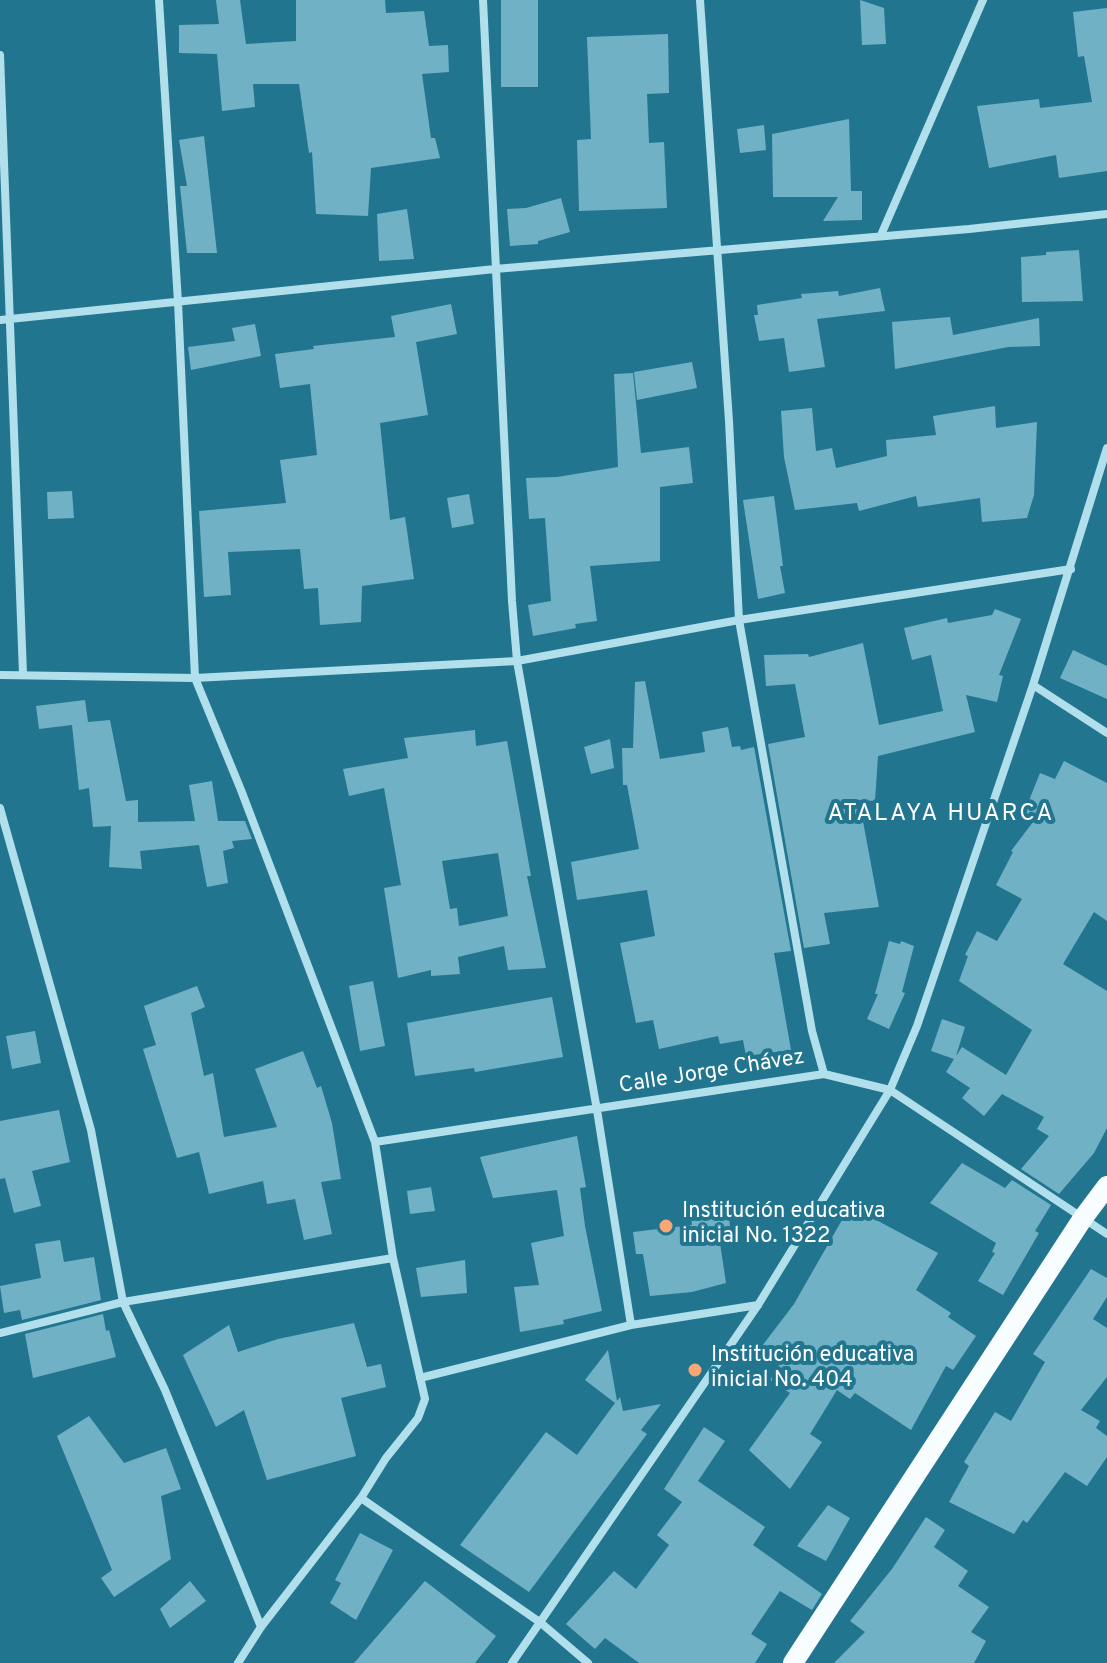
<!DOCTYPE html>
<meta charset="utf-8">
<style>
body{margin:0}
canvas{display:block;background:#22758f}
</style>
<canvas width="1107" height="1663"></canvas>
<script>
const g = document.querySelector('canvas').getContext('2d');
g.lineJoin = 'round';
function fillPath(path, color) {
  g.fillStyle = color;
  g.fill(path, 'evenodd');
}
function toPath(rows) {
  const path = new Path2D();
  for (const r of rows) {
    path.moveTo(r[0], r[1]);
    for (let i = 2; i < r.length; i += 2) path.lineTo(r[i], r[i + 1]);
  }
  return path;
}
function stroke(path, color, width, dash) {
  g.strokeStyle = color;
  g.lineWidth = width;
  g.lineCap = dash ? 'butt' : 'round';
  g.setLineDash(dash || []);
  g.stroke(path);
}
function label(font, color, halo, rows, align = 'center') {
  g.font = font + ' Overpass,sans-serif';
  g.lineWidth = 8;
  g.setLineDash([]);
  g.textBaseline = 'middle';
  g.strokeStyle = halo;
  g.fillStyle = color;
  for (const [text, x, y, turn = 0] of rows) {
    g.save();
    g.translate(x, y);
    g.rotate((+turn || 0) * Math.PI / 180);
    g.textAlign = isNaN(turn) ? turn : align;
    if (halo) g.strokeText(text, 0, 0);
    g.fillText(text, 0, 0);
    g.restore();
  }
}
const building = toPath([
 [216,0,240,0,246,44,296,41,296,0,385,0,386,13,424,11,429,46,448,45,449,72,422,74,431,138,435,138,440,158,371,168,368,216,316,214,312,152,309,153,299,84,253,84,255,107,222,111,217,54,179,53,179,25,219,24],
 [501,0,538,0,538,87,501,87],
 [860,0,884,8,886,44,862,45],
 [1107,8,1107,171,1059,178,1056,155,989,168,977,106,1039,99,1040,108,1092,102,1084,56,1078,57,1073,12],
 [668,34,669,93,647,94,649,143,664,142,667,208,579,211,577,140,591,139,587,37],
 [849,119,851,191,862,191,862,220,823,221,838,197,773,197,772,134],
 [764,125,766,150,740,153,737,129],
 [204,136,217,253,187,253,180,186,187,186,179,140],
 [561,198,570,232,538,241,538,244,510,246,507,209,526,208],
 [407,209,414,259,379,261,377,214],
 [1079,250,1083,301,1022,302,1021,257,1046,255,1046,252],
 [880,288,885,311,817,319,825,367,789,372,784,338,759,341,754,315,758,315,757,305,802,298,801,294,838,291,839,296],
 [451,304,457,334,416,342,428,415,380,423,390,520,405,517,414,579,362,586,361,622,320,625,318,588,304,589,300,549,228,552,231,595,204,597,199,511,286,503,280,460,317,455,310,384,280,388,275,354,314,349,313,346,395,337,391,316],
 [950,317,953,335,1039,318,1040,346,1008,347,895,369,892,322],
 [255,324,261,356,191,370,188,347,235,341,232,328],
 [692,362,697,388,637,400,634,372],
 [633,373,641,453,689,447,693,483,660,487,660,561,590,566,597,621,575,624,576,628,533,636,528,605,551,601,545,518,529,519,526,478,557,477,618,467,614,374],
 [995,406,996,428,1037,422,1034,495,1027,518,982,522,980,498,918,507,916,496,859,511,857,503,795,510,784,457,781,411,812,408,816,451,832,448,836,468,887,456,886,440,936,435,933,416],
 [72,491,74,518,48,519,47,492],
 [469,494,474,524,452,528,447,498],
 [774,496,783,566,780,566,785,593,758,599,743,500],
 [995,609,1021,619,999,675,1003,676,997,702,966,695,975,732,878,756,875,801,859,800,879,907,824,913,830,944,804,948,768,744,805,737,795,684,766,686,764,655,808,654,809,657,863,643,879,725,943,711,931,655,912,660,904,628,947,618,948,623,992,615],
 [1073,650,1107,666,1107,699,1060,678],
 [645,681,660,759,705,752,702,732,728,727,732,747,740,746,741,750,754,747,791,951,774,953,791,1050,746,1056,743,1040,720,1044,718,1036,659,1049,653,1020,636,1023,620,943,655,936,647,890,577,900,571,862,639,849,627,785,623,785,622,748,633,748,635,682],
 [85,700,88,722,110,720,126,801,138,800,138,822,195,821,189,785,212,781,218,821,245,821,252,839,232,841,234,848,223,851,228,883,207,887,199,845,140,851,142,869,109,867,111,826,93,827,89,788,79,790,72,725,39,729,36,706],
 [475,730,476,746,507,741,531,876,527,876,546,968,508,970,504,946,458,957,460,974,431,976,431,970,398,978,384,888,401,885,384,788,349,796,343,769,408,758,404,738],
 [498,853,508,916,459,926,457,908,450,909,442,861],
 [610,739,614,768,591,774,584,747],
 [1064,761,1107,783,1107,921,1094,912,1063,964,1107,991,1107,1128,1094,1153,1059,1194,1021,1169,1049,1136,1037,1129,1044,1117,1002,1094,984,1116,962,1098,970,1088,946,1072,954,1059,931,1051,942,1019,965,1027,956,1056,962,1047,1006,1075,1032,1030,959,981,968,956,965,955,977,931,997,941,1022,899,996,885,1013,852,1011,851,1036,818,1024,813,1040,773,1055,779],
 [889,941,900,944,901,941,914,946,902,992,905,993,889,1029,867,1019,878,994,875,994],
 [373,981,385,1046,360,1051,349,986],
 [197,986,205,1007,191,1013,204,1076,213,1073,224,1137,277,1127,255,1069,303,1051,317,1088,321,1086,332,1123,341,1179,321,1182,332,1234,304,1240,295,1199,267,1204,263,1181,209,1194,199,1152,177,1158,143,1049,156,1045,144,1006],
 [552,997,563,1057,475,1072,474,1068,415,1076,407,1023],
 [35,1031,41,1063,12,1069,6,1036],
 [59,1110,70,1162,32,1171,41,1206,14,1213,5,1178,0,1179,0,1121],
 [577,1136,586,1187,580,1188,585,1226,602,1311,563,1320,564,1324,520,1332,514,1287,539,1285,531,1243,564,1236,557,1190,493,1198,480,1157],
 [962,1163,1005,1188,1012,1180,1051,1205,1035,1231,1039,1233,1003,1295,978,1281,995,1253,992,1252,996,1243,930,1203],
 [431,1187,435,1211,410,1214,407,1191],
 [850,1206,938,1253,916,1290,951,1313,948,1317,976,1336,953,1370,946,1366,911,1430,855,1393,850,1399,837,1390,810,1434,822,1442,790,1489,749,1450,790,1393,770,1380,779,1365,759,1350,794,1304],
 [729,1214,731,1243,720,1243,726,1283,692,1292,650,1296,643,1254,636,1254,633,1232,692,1225,691,1217],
 [60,1240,64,1262,94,1257,101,1300,22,1320,20,1310,4,1313,0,1286,41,1278,35,1244],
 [465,1260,467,1293,421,1297,416,1268],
 [1091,1269,1107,1278,1107,1297,1093,1319,1107,1328,1107,1377,1081,1410,1100,1421,1096,1428,1107,1436,1107,1457,1087,1486,1065,1472,1027,1523,1023,1520,1014,1534,949,1502,969,1466,964,1462,995,1412,1011,1421,1045,1362,1033,1354],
 [103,1314,106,1331,109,1330,116,1357,33,1378,25,1334],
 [354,1323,367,1367,381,1364,386,1387,341,1398,356,1456,267,1480,244,1410,216,1427,183,1355,229,1325,238,1352,278,1339],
 [608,1350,617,1401,620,1397,623,1411,661,1404,641,1430,647,1434,529,1592,460,1545,546,1432,577,1455,615,1403,585,1380],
 [89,1416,124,1463,166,1448,181,1489,161,1496,171,1559,114,1597,101,1578,112,1570,57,1436],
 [704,1427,725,1441,698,1481,765,1527,753,1545,822,1594,812,1610,780,1591,751,1634,767,1644,755,1663,639,1663,605,1638,595,1649,566,1624,614,1571,636,1589,669,1545,657,1535,682,1502,664,1489],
 [828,1505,850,1518,826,1561,797,1546],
 [926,1517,945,1530,934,1547,968,1571,958,1586,989,1607,971,1632,986,1641,974,1663,834,1663,865,1632,850,1621,892,1569],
 [360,1533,393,1550,356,1620,330,1603,341,1583,335,1580],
 [190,1581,206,1601,170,1628,160,1609],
 [425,1581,496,1636,475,1663,354,1663]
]);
const minor = toPath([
 [159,0,178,302,195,678,241,790,375,1142,393,1258,425,1399,418,1418,386,1458,361,1498,261,1627,238,1663],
 [483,0,512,601,517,661,597,1110,631,1325],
 [700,0,729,421,739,620,812,1031,824,1074],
 [0,55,23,674],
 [881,235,983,0],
 [0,320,495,269,969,229,1107,214],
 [0,675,195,678,517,661,739,620,1071,569],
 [1033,685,1107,733],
 [0,808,91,1130,123,1302,165,1390,261,1627],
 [375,1142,824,1074,890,1090,1107,1234],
 [0,1333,123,1302,393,1258],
 [420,1378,631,1325,758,1305],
 [361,1498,541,1623,588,1663],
 [512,1663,758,1305,890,1090,917,1026,1033,685,1107,448]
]);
const primary = toPath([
 [793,1663,1083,1218,1107,1186]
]);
const markers = [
 [666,1226,8,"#f8a774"],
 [695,1370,8,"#f8a774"]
];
const streetNames = [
 ["Calle Jorge Chávez",712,1073,-9]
];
const poiNames = [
 ["Institución educativa",682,1213],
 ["inicial No. 1322",682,1238],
 ["Institución educativa",711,1357],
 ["inicial No. 404",711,1382]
];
const neighbourhoodNames = [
 ["ATALAYA HUARCA",941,815]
];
fillPath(building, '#70b1c5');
stroke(minor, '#b2dfec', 8);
stroke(primary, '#f8fdff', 20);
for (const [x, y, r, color] of markers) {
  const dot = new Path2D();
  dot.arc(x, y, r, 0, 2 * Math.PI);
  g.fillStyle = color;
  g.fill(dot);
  stroke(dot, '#22758f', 3);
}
label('22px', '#fff', '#22758f', streetNames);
label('22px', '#fff', '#22758f', poiNames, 'left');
g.letterSpacing = '2px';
label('24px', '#fff', '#22758f', neighbourhoodNames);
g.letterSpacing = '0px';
</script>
